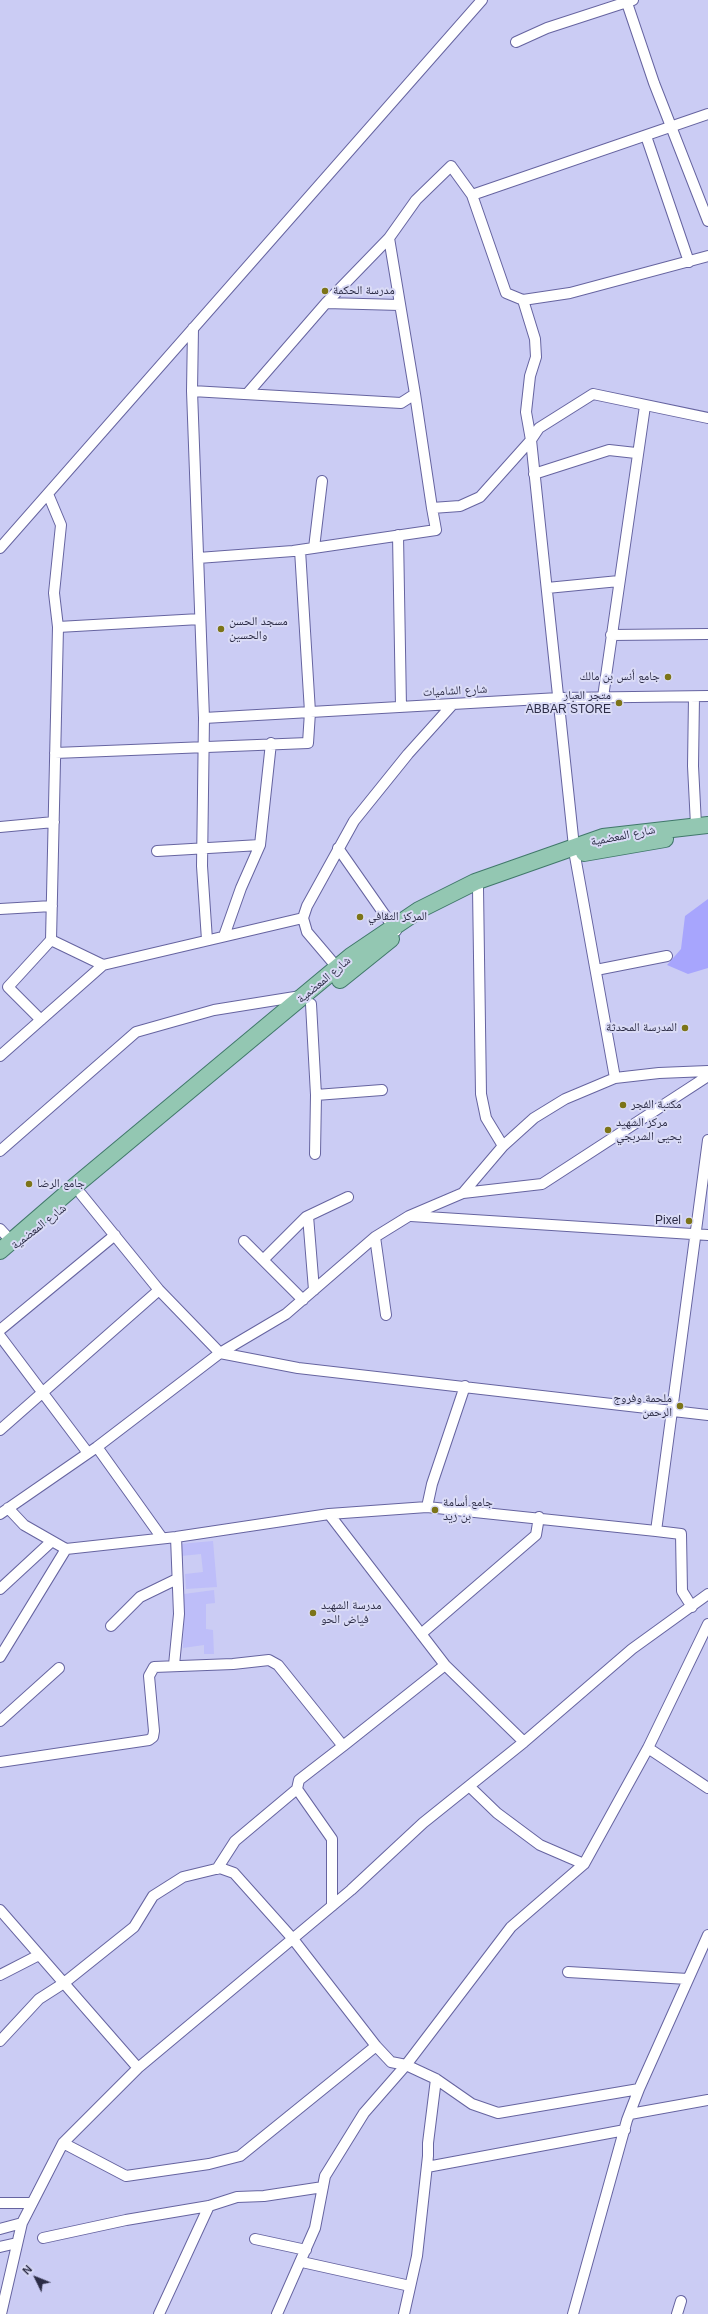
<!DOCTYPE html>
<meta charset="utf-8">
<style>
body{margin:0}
#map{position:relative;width:708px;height:2314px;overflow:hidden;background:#cbccf4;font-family:Arial,sans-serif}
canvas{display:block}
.north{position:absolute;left:16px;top:2258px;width:40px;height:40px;-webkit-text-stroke:3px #dadbf6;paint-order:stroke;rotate:313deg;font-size:11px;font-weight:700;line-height:16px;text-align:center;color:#2c2c46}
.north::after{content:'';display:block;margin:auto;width:14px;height:18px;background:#2c2c46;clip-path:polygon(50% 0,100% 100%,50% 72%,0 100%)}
</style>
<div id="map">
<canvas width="708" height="2314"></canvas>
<div class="north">N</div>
</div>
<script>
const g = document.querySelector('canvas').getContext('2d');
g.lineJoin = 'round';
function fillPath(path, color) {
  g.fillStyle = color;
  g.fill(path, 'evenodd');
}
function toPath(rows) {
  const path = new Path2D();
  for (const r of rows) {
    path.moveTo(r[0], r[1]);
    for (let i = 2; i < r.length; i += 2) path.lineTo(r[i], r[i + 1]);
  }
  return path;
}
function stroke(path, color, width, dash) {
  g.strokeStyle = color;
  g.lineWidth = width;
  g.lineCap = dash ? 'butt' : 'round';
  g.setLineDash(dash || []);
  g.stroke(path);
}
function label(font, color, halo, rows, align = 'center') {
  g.font = font + ' Arial,"Noto Naskh Arabic",sans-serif';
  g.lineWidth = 4;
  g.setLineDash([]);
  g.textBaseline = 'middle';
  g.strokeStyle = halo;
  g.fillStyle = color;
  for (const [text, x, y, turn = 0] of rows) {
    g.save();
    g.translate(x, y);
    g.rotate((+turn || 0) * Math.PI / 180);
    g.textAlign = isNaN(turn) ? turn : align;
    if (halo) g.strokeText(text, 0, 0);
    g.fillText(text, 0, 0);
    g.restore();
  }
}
const built = toPath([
 [213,1541,217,1587,186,1589,185,1574,203,1572,201,1554,181,1556,180,1544],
 [214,1590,215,1603,206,1604,206,1629,213,1630,214,1654,204,1654,204,1645,183,1648,184,1594]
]);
const green = toPath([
 [708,899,708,968,688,974,667,965,681,949,685,916]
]);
const minor = toPath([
 [626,0,654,83,708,221],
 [516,42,547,28,633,0],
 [646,136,689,262],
 [472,195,708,114],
 [523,300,570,293,708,256],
 [326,303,400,305],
 [193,328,192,391,204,718,202,866,207,940],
 [192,391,401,403,415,394,389,238,416,200,451,166,472,195,506,293,523,300,535,339,536,357,530,376,526,412,531,440,480,497,460,506,432,508,436,530,293,551,198,558],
 [247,394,326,303,389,238],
 [415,394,432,508],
 [534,474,609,450,636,453],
 [398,535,401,707],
 [0,548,482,0],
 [314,548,322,481],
 [547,588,619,581],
 [58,627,200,619],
 [611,635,708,634],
 [603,697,645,406],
 [694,697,693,766,696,825],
 [204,718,559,698,708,696],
 [55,753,308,743,310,712,300,550],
 [0,827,54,822],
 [338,848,396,931],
 [157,851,260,845],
 [478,888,481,1094,486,1118,503,1146],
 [0,909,52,906],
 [224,936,241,888,260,845,271,743],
 [51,940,103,965,303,918],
 [596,970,667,956],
 [341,972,307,932,303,918,307,906,354,821,408,754,453,704],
 [311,1004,316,1095,315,1154],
 [41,1020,8,987,51,940,58,627,54,593,61,525,48,494],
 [0,1056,103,965],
 [615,1078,575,856,531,440,539,428,593,394,708,418],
 [316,1095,382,1090],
 [0,1151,136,1032,214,1010,301,996],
 [463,1193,542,1184,708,1076],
 [81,1194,159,1290,220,1353,298,1368,708,1415],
 [308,1216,314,1290],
 [411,1216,708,1235],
 [0,1229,12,1242],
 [375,1237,386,1315],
 [244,1241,303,1300],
 [263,1260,306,1217,348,1197],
 [0,1330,115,1235],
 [0,1336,88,1453],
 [0,1430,159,1290],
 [97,1447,162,1538],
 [427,1507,432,1484,465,1386],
 [8,1508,24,1525,66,1549,176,1537,329,1514,427,1507,656,1531,708,1140],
 [0,1514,97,1447,220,1353,286,1314,375,1237,409,1216,463,1193,503,1146,534,1118,565,1099,615,1078,659,1073,708,1071],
 [329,1514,445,1665],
 [656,1531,681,1534,682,1591,692,1607],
 [0,1589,52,1541],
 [111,1626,140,1597,177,1579],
 [421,1634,536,1535,539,1517],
 [0,1657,66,1549],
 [174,1665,179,1614,176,1537],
 [0,1721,59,1668],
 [648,1748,708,1788],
 [0,1762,149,1740,153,1737,154,1731,149,1676,154,1667,233,1664,269,1660,278,1665,343,1746,445,1665,524,1742],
 [469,1786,497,1813,540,1845,584,1864],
 [217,1869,235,1841,297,1789],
 [332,1906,332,1839,297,1789,299,1780,343,1746],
 [0,1910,138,2068],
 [568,1972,688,1979],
 [0,1975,39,1955],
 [0,2041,39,1999,64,1983,134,1927,153,1896,183,1877,220,1868,234,1873,293,1939,376,2046,391,2062,406,2065,436,2079,472,2104,498,2113,639,2089],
 [630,2114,708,2100],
 [63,2143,126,2176,209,2164,240,2156,376,2046],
 [427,2167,625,2130],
 [0,2203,32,2203],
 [0,2229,22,2223],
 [43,2238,126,2220,209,2206,237,2197,264,2196,323,2187],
 [255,2239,306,2250],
 [0,2247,17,2243],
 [302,2262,410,2286],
 [1,2314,22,2223,63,2143,138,2068,351,1890,423,1823,524,1742,632,1649,708,1594],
 [159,2314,209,2206],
 [277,2314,315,2228,325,2176,364,2113,406,2065,511,1927,584,1864,648,1748,708,1624],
 [404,2314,417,2256,428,2156,428,2143,436,2079],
 [573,2314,627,2120,639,2089,708,1935],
 [677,2314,681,2301]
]);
const primary = toPath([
 [584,853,665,839],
 [340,980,391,939],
 [0,1251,75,1186,351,956,419,910,475,882,603,837,708,825]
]);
const markers = [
 [325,291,4,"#7c7418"],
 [221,629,4,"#7c7418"],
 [668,677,4,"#7c7418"],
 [619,703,4,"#7c7418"],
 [360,917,4,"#7c7418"],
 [685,1028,4,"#7c7418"],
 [623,1105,4,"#7c7418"],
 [608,1130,4,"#7c7418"],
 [29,1184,4,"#7c7418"],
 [689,1221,4,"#7c7418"],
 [680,1406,4,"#7c7418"],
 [435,1510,4,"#7c7418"],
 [313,1613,4,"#7c7418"]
];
const poiNames = [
 ["مدرسة الحكمة",333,291],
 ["مسجد الحسن",229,622],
 ["والحسين",229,636],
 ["جامع أنس بن مالك",660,677,"right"],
 ["متجر العبار",611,696,"right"],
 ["ABBAR STORE",611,710,"right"],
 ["المركز الثقافي",368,917],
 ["المدرسة المحدثة",677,1028,"right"],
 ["مكتبة الفجر",631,1105],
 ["مركز الشهيد",616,1123],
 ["يحيى الشربجي",616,1137],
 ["جامع الرضا",37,1184],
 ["Pixel",681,1221,"right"],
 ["ملحمة وفروج",672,1399,"right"],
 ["الرحمن",672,1413,"right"],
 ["جامع أسامة",443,1503],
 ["بن زيد",443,1517],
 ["مدرسة الشهيد",321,1606],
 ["فياض الحو",321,1620]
];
const streetNames = [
 ["شارع الشاميات",455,691,-3],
 ["شارع المعضمية",623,836,-11],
 ["شارع المعضمية",324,980,-40],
 ["شارع المعضمية",39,1227,-38]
];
fillPath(built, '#bebef9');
fillPath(green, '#a7a5fd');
stroke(minor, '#6664a0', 12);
stroke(primary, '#40786a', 18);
stroke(minor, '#fff', 10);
stroke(primary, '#93c7b2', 16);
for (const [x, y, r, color] of markers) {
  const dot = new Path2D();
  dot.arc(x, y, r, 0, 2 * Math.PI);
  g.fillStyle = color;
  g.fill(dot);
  stroke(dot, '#dadbf6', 1.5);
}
label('12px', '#2c2c46', '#dadbf6', poiNames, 'left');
label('12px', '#2c2c46', '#dadbf6', streetNames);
</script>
